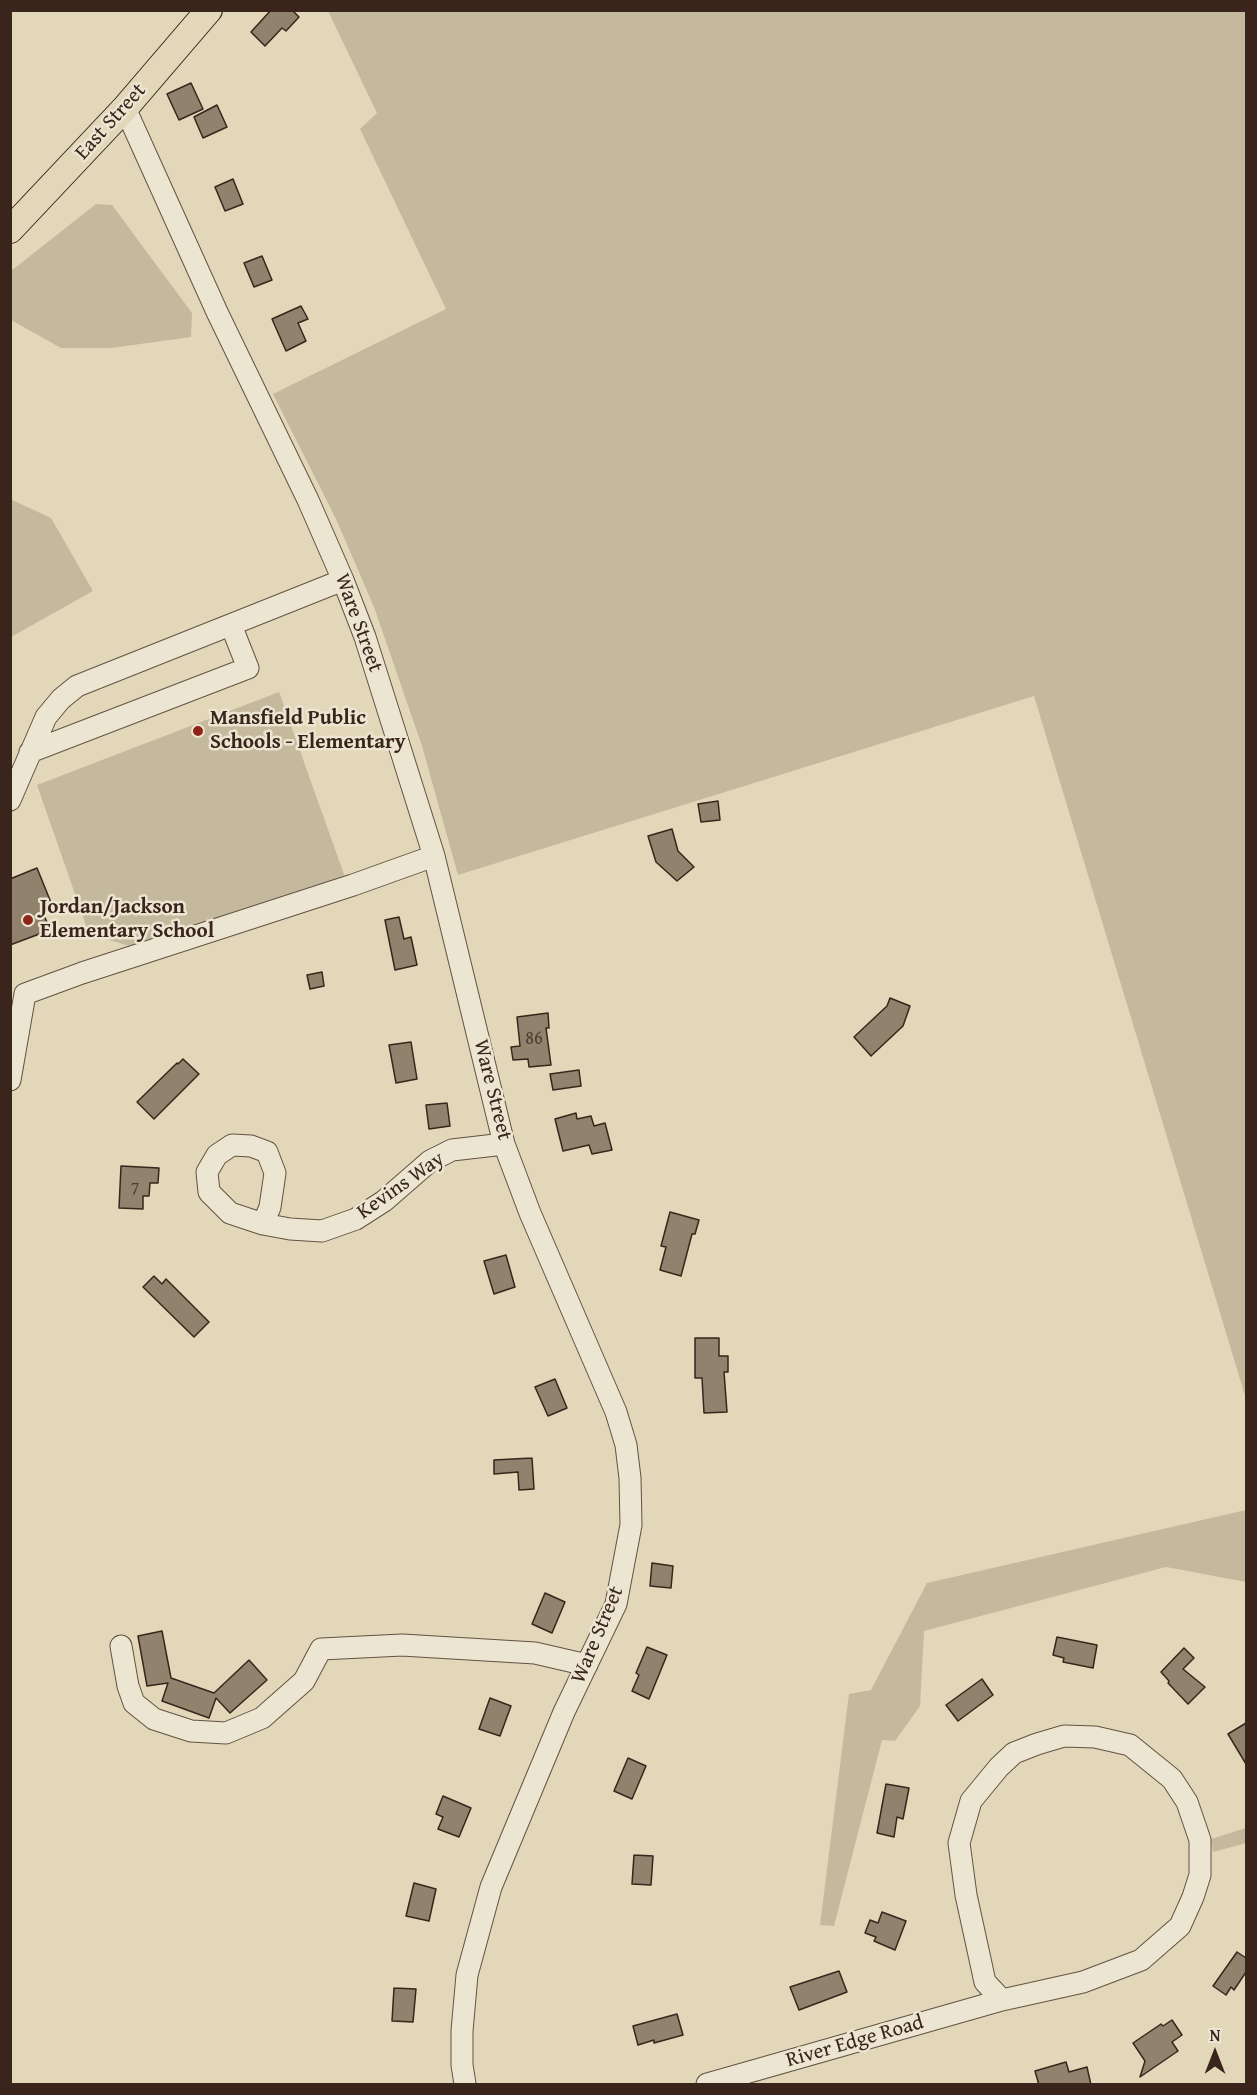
<!DOCTYPE html>
<style>
body{margin:0}
#map{position:relative;width:1257px;height:2095px;overflow:hidden;background:#e2d7b8;font-family:"Gentium Book Plus",serif}
canvas{display:block}
.frame{position:absolute;inset:0;border:12px solid #39251c;pointer-events:none}
.north{position:absolute;left:1185px;top:2023px;width:60px;height:60px;-webkit-text-stroke:4px #ece5d1;paint-order:stroke;rotate:0deg;font-size:16px;font-weight:700;line-height:24px;text-align:center;color:#39251c}
.north::after{content:'';display:block;margin:auto;width:21px;height:27px;background:#39251c;clip-path:polygon(50% 0,100% 100%,50% 72%,0 100%)}
</style>
<div id="map">
<canvas width="1257" height="2095"></canvas>
<div class="frame"></div>
<div class="north">N</div>
</div>
<script>
const g = document.querySelector('canvas').getContext('2d');
g.lineJoin = 'round';
function fillPath(path, color) {
  g.fillStyle = color;
  g.fill(path, 'evenodd');
}
function toPath(rows) {
  const path = new Path2D();
  for (const r of rows) {
    path.moveTo(r[0], r[1]);
    for (let i = 2; i < r.length; i += 2) path.lineTo(r[i], r[i + 1]);
  }
  return path;
}
function stroke(path, color, width, dash) {
  g.strokeStyle = color;
  g.lineWidth = width;
  g.lineCap = dash ? 'butt' : 'round';
  g.setLineDash(dash || []);
  g.stroke(path);
}
function label(font, color, halo, rows, align = 'center') {
  g.font = font + ' "Gentium Book Plus",serif';
  g.lineWidth = 5;
  g.setLineDash([]);
  g.textBaseline = 'middle';
  g.strokeStyle = halo;
  g.fillStyle = color;
  for (const [text, x, y, turn = 0] of rows) {
    g.save();
    g.translate(x, y);
    g.rotate((+turn || 0) * Math.PI / 180);
    g.textAlign = isNaN(turn) ? turn : align;
    if (halo) g.strokeText(text, 0, 0);
    g.fillText(text, 0, 0);
    g.restore();
  }
}
const green = toPath([
 [328,11,1246,11,1246,1399,1034,696,458,875,422,746,374,607,336,519,273,394,446,309,360,129,377,113],
 [96,204,112,205,192,313,191,337,111,348,61,348,11,320,11,271],
 [10,499,51,518,93,591,11,637],
 [279,692,345,877,133,947,89,934,37,785],
 [1246,1510,1246,1582,1166,1567,924,1631,920,1706,895,1741,882,1740,834,1926,820,1925,849,1694,871,1690,927,1583],
 [1246,1828,1246,1843,1213,1852,1211,1839]
]);
const building = toPath([
 [271,10,292,10,299,17,286,31,282,28,265,46,251,32,271,10],
 [191,83,203,109,179,120,167,94,191,83],
 [217,105,227,127,203,138,194,117,217,105],
 [233,179,243,204,225,211,215,187,233,179],
 [262,256,272,280,254,287,244,263,262,256],
 [301,306,308,319,298,323,306,341,286,351,272,319,301,306],
 [718,801,720,820,701,822,698,804,718,801],
 [672,829,678,851,694,867,677,881,656,862,648,836,672,829],
 [37,868,52,905,42,910,50,930,10,945,10,879,37,868],
 [399,917,404,939,411,937,417,965,395,970,385,920,399,917],
 [322,972,324,986,310,989,307,975,322,972],
 [890,998,910,1006,903,1026,871,1056,854,1037,887,1006,890,998],
 [548,1013,549,1028,546,1028,551,1065,529,1067,528,1059,513,1060,511,1047,520,1046,517,1017,548,1013],
 [411,1042,417,1079,396,1083,389,1045,411,1042],
 [183,1059,199,1074,154,1119,137,1102,177,1063,178,1064,183,1059],
 [579,1070,581,1086,553,1090,550,1074,579,1070],
 [447,1103,450,1126,429,1129,426,1105,447,1103],
 [576,1113,577,1119,591,1116,594,1126,605,1123,612,1150,592,1154,589,1145,563,1151,555,1119,576,1113],
 [121,1166,159,1168,158,1183,150,1183,149,1196,143,1196,143,1209,119,1208,121,1166],
 [670,1212,699,1220,695,1234,692,1234,681,1276,660,1270,666,1247,661,1246,670,1212],
 [506,1255,515,1287,494,1294,484,1261,506,1255],
 [154,1276,162,1284,166,1279,209,1322,194,1337,143,1287,154,1276],
 [695,1338,719,1338,719,1356,728,1356,728,1372,724,1372,727,1412,704,1413,702,1378,695,1378,695,1338],
 [555,1379,567,1408,548,1416,535,1387,555,1379],
 [532,1458,534,1489,519,1490,518,1472,494,1474,494,1460,532,1458],
 [652,1563,673,1566,671,1588,650,1586,652,1563],
 [545,1593,565,1602,552,1633,532,1624,545,1593],
 [162,1631,171,1678,214,1693,249,1660,267,1680,230,1713,216,1698,209,1718,162,1701,168,1683,147,1686,138,1636,162,1631],
 [1057,1637,1097,1645,1093,1668,1063,1662,1064,1658,1053,1655,1057,1637],
 [647,1647,667,1655,649,1699,632,1691,639,1675,636,1673,647,1647],
 [1184,1648,1194,1658,1183,1669,1205,1687,1188,1704,1168,1683,1169,1681,1161,1672,1184,1648],
 [982,1679,993,1695,958,1721,946,1705,982,1679],
 [490,1698,511,1706,500,1736,479,1729,490,1698],
 [1246,1723,1246,1764,1228,1734,1246,1723],
 [628,1758,646,1766,632,1799,614,1791,628,1758],
 [886,1784,909,1788,903,1819,897,1817,894,1837,877,1833,886,1784],
 [443,1796,471,1808,459,1837,438,1829,443,1817,436,1814,443,1796],
 [634,1855,653,1856,651,1885,632,1884,634,1855],
 [414,1883,436,1889,429,1921,406,1916,414,1883],
 [882,1912,906,1921,895,1950,874,1941,876,1937,865,1933,870,1920,878,1923,882,1912],
 [1237,1952,1246,1958,1246,1972,1234,1990,1231,1987,1226,1995,1213,1986,1237,1952],
 [839,1971,847,1992,799,2010,790,1987,839,1971],
 [394,1988,416,1989,413,2022,392,2021,394,1988],
 [677,2014,683,2035,654,2043,654,2040,638,2045,633,2026,677,2014],
 [1172,2020,1182,2035,1172,2042,1178,2051,1140,2077,1145,2061,1133,2043,1161,2024,1163,2026,1172,2020],
 [1066,2062,1069,2072,1087,2067,1091,2085,1039,2085,1035,2071,1066,2062]
]);
const minor = toPath([
 [125,108,217,312,308,500,343,580,365,637,434,856,504,1144,530,1213,616,1412,626,1445,630,1478,631,1525,616,1604,564,1712,491,1887,467,1975,462,2031,462,2065,465,2084],
 [30,752,248,668,231,625],
 [10,800,46,717,61,699,77,686,343,580],
 [10,1080,25,994,82,973,353,885,434,856],
 [263,1224,270,1207,275,1173,267,1152,251,1146,232,1145,217,1155,207,1172,209,1192,230,1213,263,1224,290,1229,322,1231,356,1219,384,1201,430,1161,452,1150,504,1144],
 [121,1646,128,1686,134,1703,154,1719,191,1731,226,1733,262,1718,304,1681,321,1649,402,1645,535,1653,587,1665],
 [707,2084,1002,2000,1083,1982,1141,1960,1180,1926,1193,1897,1200,1875,1200,1840,1187,1802,1172,1779,1130,1745,1095,1737,1064,1736,1037,1744,1014,1753,999,1767,971,1801,959,1843,966,1895,985,1982,1002,2000]
]);
const major = toPath([
 [10,230,125,108,209,10]
]);
const markers = [
 [198,731,6,"#8f2418"],
 [28,920,6,"#8f2418"]
];
const numberNames = [
 ["86",534,1039],
 ["7",135,1189]
];
const streetNames = [
 ["East Street",111,122,-48],
 ["Ware Street",358,623,70],
 ["Ware Street",492,1090,76],
 ["Kevins Way",401,1186,-35],
 ["Ware Street",598,1635,-67],
 ["River Edge Road",855,2042,-16]
];
const poiNames = [
 ["Mansfield Public",210,719],
 ["Schools - Elementary",210,743],
 ["Jordan/Jackson",40,908],
 ["Elementary School",40,932]
];
fillPath(green, '#c5b99d');
fillPath(building, '#91826d');
stroke(building, '#39251c', 1.5);
stroke(minor, '#635243', 23);
stroke(major, '#39251c', 28);
stroke(minor, '#ece5d1', 21);
stroke(major, '#e2d7b8', 26);
for (const [x, y, r, color] of markers) {
  const dot = new Path2D();
  dot.arc(x, y, r, 0, 2 * Math.PI);
  g.fillStyle = color;
  g.fill(dot);
  stroke(dot, '#ece5d1', 2);
}
label('18px', '#4f3c30', null, numberNames);
label('21px', '#39251c', '#ece5d1', streetNames);
label('bold 21px', '#39251c', '#ece5d1', poiNames, 'left');
</script>
